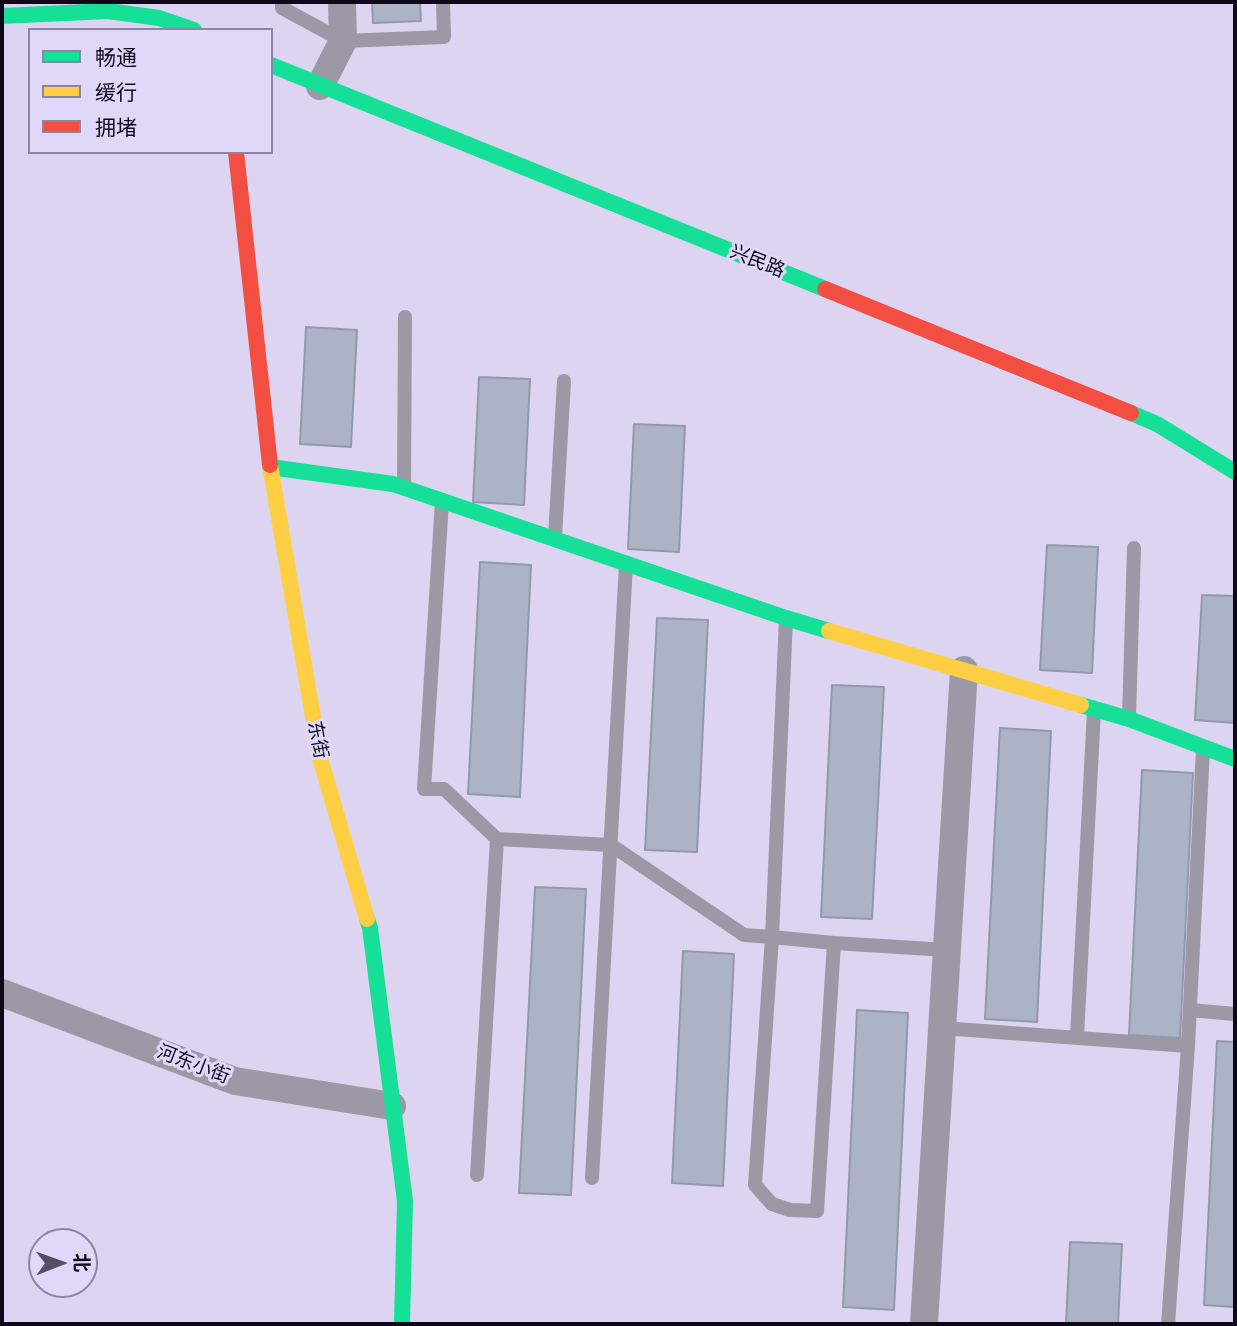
<!DOCTYPE html>
<meta charset="utf-8">
<style>
body{margin:0}
#map{position:relative;width:1237px;height:1326px;overflow:hidden;background:#dcd4f0;font-family:"Archivo Narrow","Noto Sans SC",sans-serif}
canvas{display:block}
.frame{position:absolute;inset:0;border:4px solid #0e0819;pointer-events:none}
.legend{position:absolute;left:28px;top:28px;width:245px;height:126px;box-sizing:border-box;background:#e0d8f9;border:2px solid #8c859f;margin:0;padding:9px 12px;list-style:none;font-size:21px;color:#0e0819}
.legend li{display:flex;align-items:center;gap:14px;height:35px}
.legend b{width:35px;border:2px solid #8c859f}
.north{position:absolute;left:28px;top:1228px;width:70px;height:70px;box-sizing:border-box;background:#e0d8f9;border:2px solid #8c859f;border-radius:50%;rotate:89deg;font-size:19px;font-weight:700;line-height:28px;text-align:center;color:#0e0819}
.north::after{content:'';display:block;margin:auto;width:24px;height:32px;background:#564f64;clip-path:polygon(50% 0,100% 100%,50% 72%,0 100%)}
</style>
<div id="map">
<canvas width="1237" height="1326"></canvas>
<div class="frame"></div>
<ul class="legend">
<li><b style="height:9px;background:#16e098"></b>畅通</li>
<li><b style="height:9px;background:#ffcf43"></b>缓行</li>
<li><b style="height:9px;background:#f24e42"></b>拥堵</li>
</ul>
<div class="north">北</div>
</div>
<script>
const g = document.querySelector('canvas').getContext('2d');
g.lineJoin = 'round';
function fillPath(path, color) {
  g.fillStyle = color;
  g.fill(path, 'evenodd');
}
function toPath(rows) {
  const path = new Path2D();
  for (const r of rows) {
    path.moveTo(r[0], r[1]);
    for (let i = 2; i < r.length; i += 2) path.lineTo(r[i], r[i + 1]);
  }
  return path;
}
function stroke(path, color, width, dash) {
  g.strokeStyle = color;
  g.lineWidth = width;
  g.lineCap = dash ? 'butt' : 'round';
  g.setLineDash(dash || []);
  g.stroke(path);
}
function label(font, color, halo, rows, align = 'center') {
  g.font = font + ' "Archivo Narrow","Noto Sans SC",sans-serif';
  g.lineWidth = 6;
  g.setLineDash([]);
  g.textBaseline = 'middle';
  g.strokeStyle = halo;
  g.fillStyle = color;
  for (const [text, x, y, turn = 0] of rows) {
    g.save();
    g.translate(x, y);
    g.rotate((+turn || 0) * Math.PI / 180);
    g.textAlign = isNaN(turn) ? turn : align;
    if (halo) g.strokeText(text, 0, 0);
    g.fillText(text, 0, 0);
    g.restore();
  }
}
const building = toPath([
 [372,2,420,2,421,21,373,23,372,2],
 [306,327,357,330,351,447,300,444,306,327],
 [479,377,530,379,524,505,473,502,479,377],
 [634,424,685,426,679,552,628,549,634,424],
 [1047,545,1098,547,1092,673,1040,670,1047,545],
 [480,562,531,565,520,797,468,794,480,562],
 [1202,595,1235,596,1235,723,1195,720,1202,595],
 [657,618,708,620,697,852,645,850,657,618],
 [832,685,884,687,872,919,821,917,832,685],
 [1000,728,1051,731,1037,1022,985,1019,1000,728],
 [1142,770,1193,773,1180,1038,1129,1035,1142,770],
 [535,887,586,889,571,1195,519,1193,535,887],
 [683,951,734,954,723,1186,672,1183,683,951],
 [857,1010,908,1013,894,1310,843,1307,857,1010],
 [1217,1041,1235,1042,1235,1307,1204,1305,1217,1041],
 [1070,1242,1122,1244,1118,1324,1066,1324,1070,1242]
]);
const lane = toPath([
 [282,2,282,8,343,41,444,37,443,2],
 [404,486,405,317],
 [442,501,424,789,444,789,497,839,611,845,744,935,772,937,786,619],
 [555,537,564,381],
 [1129,718,1134,548],
 [834,943,772,937,755,1185,772,1204,790,1210,817,1211,834,943,947,950],
 [1190,1010,1235,1014],
 [942,1028,1188,1046],
 [1077,1037,1094,710],
 [477,1175,497,839],
 [592,1178,626,564],
 [1168,1324,1188,1046,1203,749]
]);
const street = toPath([
 [320,86,343,41,342,2],
 [2,993,235,1081,392,1106],
 [924,1324,964,670]
]);
const fast = toPath([
 [2,16,108,11,159,18,194,30],
 [271,65,825,289],
 [1131,413,1157,424,1235,472],
 [270,467,393,484,786,618,829,631],
 [1081,705,1129,719,1235,759],
 [367,919,370,928,405,1201,402,1324]
]);
const slow = toPath([
 [270,465,320,758,367,919],
 [829,631,1081,705]
]);
const jam = toPath([
 [236,152,270,465],
 [825,289,1131,413]
]);
const streetNames = [
 ["兴民路",757,262,22],
 ["东街",317,740,79],
 ["河东小街",193,1065,21]
];
fillPath(building, '#acb3c6');
stroke(building, '#9399ac', 2);
stroke(lane, '#9c98a6', 14);
stroke(street, '#9c98a6', 28);
stroke(fast, '#16e098', 16);
stroke(slow, '#ffcf43', 16);
stroke(jam, '#f24e42', 16);
label('19px', '#0e0819', '#e0d8f9', streetNames);
</script>
